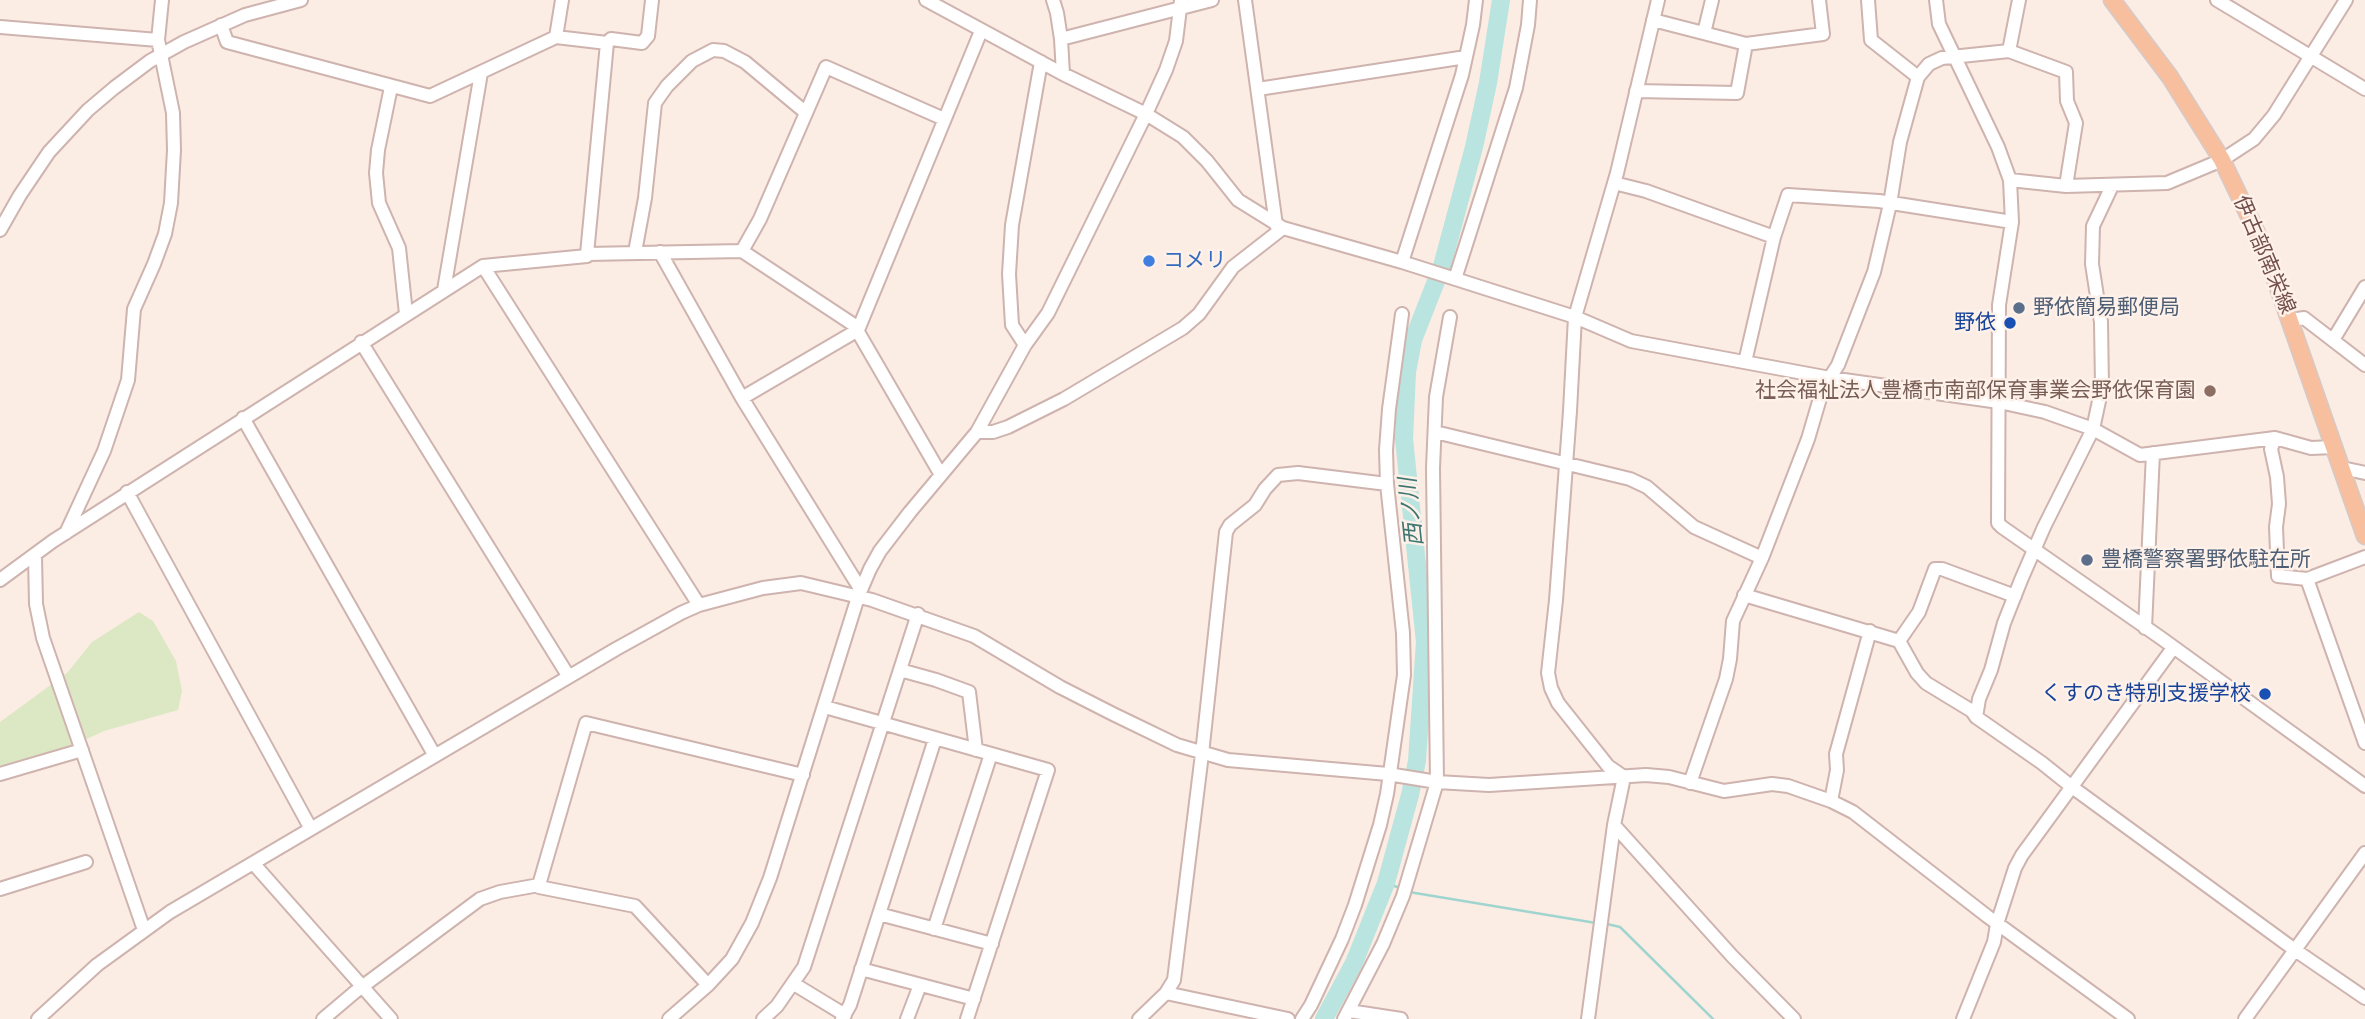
<!DOCTYPE html>
<meta charset="utf-8">
<style>
body{margin:0}
canvas{display:block;background:#fbece4}
</style>
<canvas width="2365" height="1019"></canvas>
<script>
const g = document.querySelector('canvas').getContext('2d');
g.lineJoin = 'round';
function fillPath(path, color) {
  g.fillStyle = color;
  g.fill(path, 'evenodd');
}
function toPath(rows) {
  const path = new Path2D();
  for (const r of rows) {
    path.moveTo(r[0], r[1]);
    for (let i = 2; i < r.length; i += 2) path.lineTo(r[i], r[i + 1]);
  }
  return path;
}
function stroke(path, color, width, dash) {
  g.strokeStyle = color;
  g.lineWidth = width;
  g.lineCap = dash ? 'butt' : 'round';
  g.setLineDash(dash || []);
  g.stroke(path);
}
function label(font, color, halo, rows, align = 'center') {
  g.font = font + ' "PT Sans","Noto Sans JP",sans-serif';
  g.lineWidth = 5;
  g.setLineDash([]);
  g.textBaseline = 'middle';
  g.strokeStyle = halo;
  g.fillStyle = color;
  for (const [text, x, y, turn = 0] of rows) {
    g.save();
    g.translate(x, y);
    g.rotate((+turn || 0) * Math.PI / 180);
    g.textAlign = isNaN(turn) ? turn : align;
    if (halo) g.strokeText(text, 0, 0);
    g.fillText(text, 0, 0);
    g.restore();
  }
}
const green = toPath([
 [139,612,153,621,176,661,182,691,178,710,104,731,0,779,0,722,67,673,92,642]
]);
const stream = toPath([
 [1386,883,1400,888],
 [1409,892,1596,923],
 [1607,924,1620,927,1713,1019]
]);
const river = toPath([
 [1324,1019,1354,963,1386,883,1410,795,1417,761,1425,642,1404,439,1407,372,1413,340,1442,266,1474,147,1488,83,1501,0]
]);
const minor = toPath([
 [926,0,1063,74,1146,114,1183,137,1207,161,1238,200,1283,228,1402,262,1575,317,1631,341,1830,378,1999,402,2045,412,2093,429,2140,455,2275,438,2311,448,2334,447],
 [1053,0,1057,13,1061,39,1063,74],
 [1245,0,1276,225],
 [1868,0,1871,40,1918,77],
 [1936,0,1939,24,1998,147,2010,180,2012,222,1999,305,1998,523,2002,527,2161,638,2365,786],
 [2217,0,2365,89],
 [1653,20,1746,44,1823,34,1819,0],
 [221,25,227,42,430,96,556,37,607,43,611,39,642,43,648,36,652,0],
 [0,27,158,40],
 [1704,33,1712,0],
 [556,37,562,0],
 [1061,39,1212,0],
 [2009,51,2066,72,2067,101,2076,123,2066,186],
 [391,87,378,150,376,173,379,203,399,248,406,314],
 [1258,89,1466,57],
 [1636,91,1737,93,1746,44],
 [2010,180,2066,186,2167,183,2222,160,2254,139,2274,115,2346,0],
 [1614,183,1646,191,1774,237],
 [0,230,20,195,49,152,88,110,114,88,150,61,184,42,245,15,301,0],
 [742,251,760,219,826,67,944,119],
 [635,252,645,198,655,103,667,86,692,61,713,50,724,51,745,62,805,112],
 [660,252,742,398,861,590],
 [587,254,607,43],
 [1402,262,1462,75,1473,25,1476,0],
 [483,266,699,605],
 [1455,279,1516,88,1528,25,1530,0],
 [444,290,481,73],
 [2291,320,2304,318,2365,365],
 [2333,340,2365,287],
 [361,342,569,677],
 [1025,345,1012,325,1009,274,1012,225,1041,62],
 [1745,362,1774,237,1788,195,1879,201,2012,222],
 [742,398,858,330,981,31],
 [243,418,435,756],
 [977,432,993,432,1008,427,1064,399,1183,328,1199,314,1233,267,1283,228],
 [1435,432,1630,479,1647,487,1694,527,1762,558],
 [2275,438,2271,449,2277,477,2279,504,2276,527,2278,576,2307,579,2365,557],
 [2342,468,2365,473],
 [127,492,311,829],
 [66,533,104,451,128,380,134,309,154,264,165,234,171,203,174,150,173,113,158,40,162,0],
 [35,556,36,604,43,638,144,930],
 [2307,579,2365,743],
 [0,580,53,541,483,266,587,256,587,254,742,251,854,325,941,475],
 [1744,595,1899,641,1917,673,1926,683,1972,711,1976,717,2042,763,2072,787,2295,950,2365,998],
 [2145,628,2153,453],
 [1899,641,1919,612,1935,569,1942,569,2015,596],
 [900,670,936,680,969,692,976,750],
 [825,707,1048,770,967,1019],
 [1976,717,1979,699,1991,670,2004,623,2021,580,2044,527,2093,429,2102,387,2101,322,2092,264,2093,226,2112,186],
 [0,774,82,750],
 [1624,777,1608,766,1558,703,1551,688,1548,673,1556,600,1570,411,1575,317,1617,173,1658,0],
 [1690,783,1726,679,1730,659,1733,621,1762,558,1808,439,1823,388,1838,365,1874,272,1890,204,1900,142,1918,77,1929,64,1942,58,2009,51,2019,0],
 [1831,801,1837,770,1836,754,1870,631],
 [1614,825,1732,956,1794,1019],
 [253,863,391,1019],
 [539,885,586,723,803,775],
 [0,889,86,862],
 [879,914,992,944],
 [934,929,991,754],
 [861,969,974,999],
 [794,984,845,1015],
 [1166,993,1288,1019],
 [1349,1011,1401,1019],
 [38,1019,97,965,170,912,616,649,681,613,699,605,763,588,801,583,872,600,974,636,1060,687,1113,714,1177,745,1228,760,1388,774,1437,782,1489,785,1646,775,1669,777,1724,791,1772,784,1788,786,1831,801,1853,812,1987,916,2128,1019],
 [323,1019,355,992,480,899,500,892,539,885,539,887,635,906,708,985],
 [669,1019,708,985,732,959,752,923,770,878,858,597,870,569,880,551,910,512,977,432,1025,345,1048,313,1146,114,1166,70,1176,41,1181,0],
 [763,1019,777,1006,804,967,918,614],
 [842,1019,850,1005,935,739],
 [907,1019,920,985],
 [1139,1019,1166,993,1174,980,1202,754,1226,532,1230,525,1255,505,1265,489,1278,475,1298,473,1387,484],
 [1302,1019,1311,1005,1342,939,1355,905,1380,825,1387,794,1404,675,1403,633,1387,484,1386,450,1389,409,1402,314],
 [1344,1019,1383,944,1403,896,1437,782,1433,468,1436,397,1450,317],
 [1588,1019,1614,825,1624,777],
 [1963,1019,1994,942,1997,924,2015,868,2022,855,2173,648],
 [2245,1019,2365,853]
]);
const major = toPath([
 [2112,0,2170,77,2222,160,2265,250,2365,536]
]);
const markers = [
 [1149,261,7,"#3f7fe0"],
 [2019,308,7,"#5c6f8a"],
 [2010,323,7,"#1a4fb4"],
 [2210,391,7,"#8d6e63"],
 [2087,560,7,"#5c6f8a"],
 [2265,694,7,"#1a4fb4"]
];
const streetNames = [
 ["伊古部南栄線",2264,255,67]
];
const shopNames = [
 ["コメリ",1163,261]
];
const serviceNames = [
 ["野依簡易郵便局",2033,308],
 ["豊橋警察署野依駐在所",2101,560]
];
const transitNames = [
 ["野依",1996,323],
 ["くすのき特別支援学校",2251,694]
];
const educationNames = [
 ["社会福祉法人豊橋市南部保育事業会野依保育園",2196,391]
];
const waterNames = [
 ["西ノ川",1412,512,-96]
];
fillPath(green, '#dce8c3');
stroke(stream, '#a0d5cf', 2.5);
stroke(river, '#b9e4df', 18);
stroke(minor, '#ceb3ae', 16);
stroke(major, '#d5cac9', 19);
stroke(minor, '#fff', 12);
stroke(major, '#f7bf9e', 16);
for (const [x, y, r, color] of markers) {
  const dot = new Path2D();
  dot.arc(x, y, r, 0, 2 * Math.PI);
  g.fillStyle = color;
  g.fill(dot);
  stroke(dot, '#fef1e9', 2.5);
}
label('21px', '#724e4a', '#fef1e9', streetNames);
label('21px', '#366cbe', '#fef1e9', shopNames, 'left');
label('21px', '#4e5e75', '#fef1e9', serviceNames, 'left');
label('21px', '#164399', '#fef1e9', transitNames, 'right');
label('21px', '#785e54', '#fef1e9', educationNames, 'right');
label('italic 23px', '#3f7772', '#fef1e9', waterNames);
</script>
